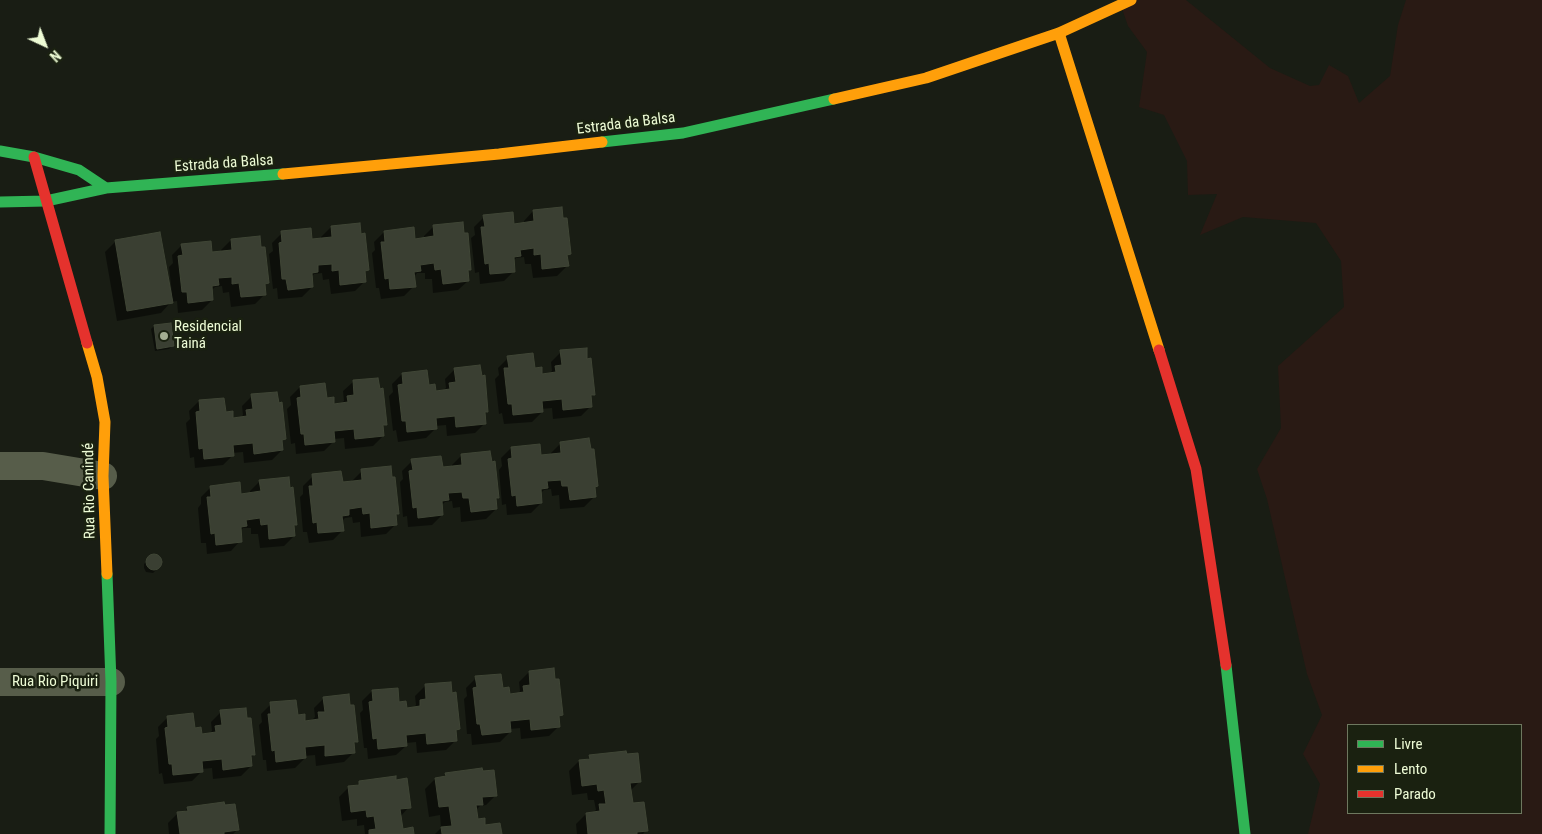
<!DOCTYPE html>
<meta charset="utf-8">
<style>
body{margin:0}
#map{position:relative;width:1542px;height:834px;overflow:hidden;background:#191d14;font-family:"Roboto Condensed",sans-serif}
canvas{display:block}
.legend{position:absolute;left:1347px;top:724px;width:175px;height:90px;box-sizing:border-box;background:#1a2110;border:1px solid #6e785f;margin:0;padding:6px 9px;list-style:none;font-size:15px;color:#edfbd5}
.legend li{display:flex;align-items:center;gap:10px;height:25px}
.legend b{width:25px;border:1px solid #6e785f}
.north{position:absolute;left:20px;top:20px;width:50px;height:50px;-webkit-text-stroke:4px #1a2110;paint-order:stroke;rotate:137deg;font-size:14px;font-weight:700;line-height:20px;text-align:center;color:#edfbd5}
.north::after{content:'';display:block;margin:auto;width:18px;height:22px;background:#edfbd5;clip-path:polygon(50% 0,100% 100%,50% 72%,0 100%)}
</style>
<div id="map">
<canvas width="1542" height="834"></canvas>
<ul class="legend">
<li><b style="height:6px;background:#30b455"></b>Livre</li>
<li><b style="height:6px;background:#ff9f0a"></b>Lento</li>
<li><b style="height:6px;background:#e5322d"></b>Parado</li>
</ul>
<div class="north">N</div>
</div>
<script>
const g = document.querySelector('canvas').getContext('2d');
g.lineJoin = 'round';
function fillPath(path, color) {
  g.fillStyle = color;
  g.fill(path, 'evenodd');
}
function toPath(rows) {
  const path = new Path2D();
  for (const r of rows) {
    if (r.length === 3) {
      path.moveTo(r[0] + r[2], r[1]);
      path.arc(r[0], r[1], r[2], 0, 2 * Math.PI);
      continue;
    }
    path.moveTo(r[0], r[1]);
    for (let i = 2; i < r.length; i += 2) path.lineTo(r[i], r[i + 1]);
  }
  return path;
}
function stroke(path, color, width, dash) {
  g.strokeStyle = color;
  g.lineWidth = width;
  g.lineCap = dash ? 'butt' : 'round';
  g.setLineDash(dash || []);
  g.stroke(path);
}
function label(font, color, halo, rows, align = 'center') {
  g.font = font + ' "Roboto Condensed",sans-serif';
  g.lineWidth = 5;
  g.setLineDash([]);
  g.textBaseline = 'middle';
  g.strokeStyle = halo;
  g.fillStyle = color;
  for (const [text, x, y, turn = 0] of rows) {
    g.save();
    g.translate(x, y);
    g.rotate((+turn || 0) * Math.PI / 180);
    g.textAlign = isNaN(turn) ? turn : align;
    if (halo) g.strokeText(text, 0, 0);
    g.fillText(text, 0, 0);
    g.restore();
  }
}
const green = toPath([
 [1119,0,1186,0,1270,68,1310,86,1319,85,1329,65,1348,76,1359,103,1390,76,1398,25,1406,0,1542,0,1542,834,1308,834,1320,784,1303,754,1322,715,1307,674,1267,499,1257,469,1281,428,1278,366,1344,307,1341,261,1316,223,1243,217,1200,235,1217,194,1188,195,1187,161,1164,115,1139,107,1147,52,1128,26],
 [1348,725,1521,725,1521,813,1348,813]
]);
const shadow = toPath([
 [533,211,569,254,566,257,567,266,557,276,533,278,531,264,525,264,524,257,516,258,513,262,514,271,504,281,480,284,479,272,475,273,471,238,475,235,474,227,484,217,513,225,524,224,524,221],
 [359,224,367,270,364,273,365,281,355,291,331,294,329,279,323,280,322,273,314,274,311,278,312,287,302,297,278,299,277,288,273,289,269,254,273,251,272,243,282,233,311,241,321,239,321,237,331,227],
 [434,226,470,269,467,272,468,281,458,290,433,293,432,279,425,279,425,273,417,273,414,277,414,286,404,296,381,299,379,288,376,288,372,253,375,250,374,242,384,232,413,240,424,239,424,236],
 [231,240,268,283,264,286,265,294,255,304,231,307,229,292,223,293,222,286,215,287,211,291,212,300,202,310,178,313,177,301,171,302,161,313,117,321,105,252,115,242,170,294,172,294,169,267,173,263,172,255,182,245,211,254,222,252,221,250],
 [154,326,172,346,169,349,155,351,151,329],
 [561,352,586,360,593,395,590,398,591,406,581,416,553,419,552,408,541,409,542,412,532,422,504,424,502,413,499,414,495,379,499,375,498,368,508,358,534,370,541,375,548,374,552,371,551,362],
 [455,369,487,412,484,415,485,423,475,433,447,436,446,425,435,426,436,428,426,438,398,442,396,430,393,431,389,396,393,392,392,384,402,374,426,372,428,387,435,392,442,391,446,388,445,379],
 [377,379,385,424,382,428,383,436,373,446,345,449,344,438,334,439,334,441,324,451,296,454,295,443,291,444,287,409,291,405,290,397,300,387,326,399,333,405,340,404,344,401,343,391,353,382],
 [252,396,284,438,281,442,282,450,272,460,244,463,243,452,232,453,233,455,223,465,195,468,194,457,190,458,186,423,190,419,189,411,199,401,223,399,225,414,232,419,239,419,243,415,242,406],
 [561,443,597,486,594,489,594,497,584,507,560,509,559,495,552,496,551,489,544,490,540,494,541,503,531,513,507,515,506,504,502,505,499,470,502,466,501,458,511,448,540,456,551,455,551,453],
 [462,455,498,498,495,501,496,509,486,519,461,522,460,507,453,508,452,501,445,502,441,506,442,515,432,525,408,527,407,516,403,517,400,482,403,479,402,471,412,461,441,468,452,467,452,465],
 [362,471,398,513,395,516,396,524,386,534,361,537,360,522,353,523,352,517,345,518,342,521,343,530,333,540,309,543,307,532,303,532,300,497,303,494,303,486,313,476,342,484,352,483,352,481],
 [260,481,296,524,293,528,294,536,284,546,260,548,258,534,251,534,251,528,243,528,240,532,240,541,231,551,207,554,206,543,201,543,198,508,201,504,201,497,211,487,240,495,250,494,250,491],
 [152,556,157,556,160,562,160,566,153,573,146,572,144,568,144,564],
 [529,672,562,715,558,718,559,726,549,736,521,739,520,728,510,729,510,732,500,742,472,745,471,734,467,734,464,699,467,696,466,688,476,678,502,690,509,696,517,695,520,691,519,682],
 [425,686,458,729,455,732,456,740,446,750,417,753,416,742,406,743,406,746,396,755,368,759,367,748,364,748,360,713,363,710,362,701,372,691,398,703,405,709,413,708,416,705,415,696],
 [324,698,357,741,353,745,354,752,344,762,316,766,315,755,304,756,305,758,295,768,267,771,266,760,263,760,259,725,262,722,261,714,271,704,297,716,304,722,311,721,315,717,314,708],
 [221,712,246,720,254,755,250,758,251,766,241,776,213,779,212,768,202,769,202,771,192,781,164,784,162,773,159,774,156,739,159,736,158,727,168,717,194,730,201,735,208,734,212,731,211,722],
 [590,757,640,781,630,791,632,804,646,830,643,834,577,834,576,824,586,814,592,813,596,810,594,800,588,800,587,793,572,795,569,771,579,761,586,760],
 [446,774,496,795,486,805,480,806,476,810,477,820,484,826,500,834,435,834,441,828,440,815,429,817,425,789,435,779,442,778],
 [360,782,409,807,400,817,402,830,413,834,365,834,364,825,357,826,357,819,342,821,339,797,349,787,356,786],
 [188,808,238,829,233,834,169,834,168,823,178,813,184,812]
]);
const building = toPath([
 [562,207,563,218,567,218,571,254,567,255,569,266,542,269,541,254,534,255,534,248,520,250,521,256,514,257,515,272,490,274,489,263,485,264,481,227,485,227,483,215,513,212,514,224,534,221,533,210,562,207],
 [463,222,464,233,468,233,471,270,468,270,469,281,443,284,441,269,435,270,434,263,420,265,421,271,414,272,416,287,390,289,389,278,385,279,381,242,385,242,384,231,414,227,415,239,434,236,433,225,463,222],
 [360,223,361,234,365,233,369,270,365,271,366,282,340,285,339,270,332,271,332,264,318,265,318,272,312,273,313,287,288,290,286,279,282,279,279,243,282,242,281,231,311,228,312,239,332,237,331,226,360,223],
 [160,232,173,303,127,311,115,240,160,232],
 [260,236,261,247,265,247,269,283,265,284,266,295,241,297,239,283,232,284,232,277,218,278,219,285,212,286,213,300,188,303,187,292,182,292,178,256,183,255,181,244,211,241,212,252,232,250,231,239,260,236],
 [171,323,174,346,157,349,154,325,171,323],
 [587,348,587,359,591,358,595,395,591,395,592,407,563,410,562,399,542,401,543,412,513,415,512,404,508,404,504,368,509,368,507,356,533,353,535,368,542,367,542,374,556,372,555,366,562,365,560,350,587,348],
 [480,365,482,376,485,375,488,412,485,412,486,424,456,427,455,416,436,418,437,429,407,432,406,421,402,421,398,385,403,384,402,373,427,370,429,385,435,384,436,391,450,389,449,383,456,382,454,368,480,365],
 [378,378,380,389,383,388,387,425,383,425,384,436,355,439,354,429,334,431,335,442,305,445,304,434,301,434,297,398,301,397,300,386,325,383,327,398,334,397,334,404,348,402,347,396,354,395,353,380,378,378],
 [277,392,279,403,282,402,286,439,282,440,283,450,254,454,253,443,233,445,234,456,204,459,203,448,199,449,196,412,200,411,199,400,224,398,226,412,233,411,233,418,247,416,246,410,253,409,251,394,277,392],
 [589,438,591,449,594,449,598,486,595,487,596,497,570,500,568,486,562,486,561,480,547,481,548,488,541,489,542,503,517,506,516,495,512,496,508,459,512,458,511,447,540,444,541,455,561,453,560,442,589,438],
 [490,451,492,462,495,461,499,498,496,498,497,509,471,512,469,498,463,498,462,492,448,493,449,500,442,501,443,515,418,518,417,507,413,508,409,471,413,470,411,459,441,456,443,467,462,465,461,454,490,451],
 [391,466,392,477,395,477,399,514,396,514,397,525,371,528,370,513,363,514,362,507,349,509,349,515,342,516,344,531,318,533,317,522,313,523,309,486,313,486,312,474,341,471,343,482,362,480,361,469,391,466],
 [289,477,290,488,293,487,297,525,294,525,295,536,269,539,268,524,261,525,260,518,246,520,247,526,241,527,242,542,216,545,215,533,211,534,207,497,211,497,210,486,240,482,241,494,261,491,259,480,289,477],
 [154,562,8],
 [554,668,555,679,559,679,563,715,559,716,560,727,531,730,530,719,510,721,511,732,482,735,480,724,477,724,473,688,477,687,475,676,501,674,503,688,509,687,510,694,524,692,523,686,530,685,529,671,554,668],
 [451,682,452,693,456,692,460,729,456,730,457,741,427,744,426,733,406,735,407,746,378,749,377,738,373,739,369,702,373,701,372,690,398,688,399,702,406,701,407,708,420,706,420,700,426,699,425,684,451,682],
 [349,694,350,705,354,705,358,742,354,742,355,753,325,756,325,745,305,747,306,758,276,762,275,750,272,751,268,714,271,714,270,702,296,700,298,715,305,714,305,721,319,719,318,712,325,712,323,697,349,694],
 [246,708,247,718,251,718,255,755,251,755,252,766,223,770,222,759,202,761,203,772,173,775,172,764,169,764,165,728,168,727,167,716,193,713,195,728,201,727,202,734,216,732,215,726,222,725,220,710,246,708],
 [626,751,627,754,638,753,641,782,630,783,633,803,644,802,648,831,637,832,637,834,588,834,586,813,600,811,599,804,606,804,604,790,598,791,597,784,582,786,579,760,590,759,589,755,626,751],
 [482,768,483,771,494,770,497,796,482,797,483,805,476,805,478,819,485,818,485,825,500,823,502,834,442,834,441,827,452,826,449,806,439,807,435,778,446,776,445,773,482,768],
 [396,776,396,780,407,778,411,808,400,809,403,829,413,827,414,834,369,834,369,830,376,829,374,816,367,817,366,810,351,812,348,786,359,785,359,781,396,776],
 [224,802,225,805,235,804,239,830,224,832,224,834,180,834,177,812,188,811,187,807,224,802]
]);
const street = toPath([
 [0,466,43,466,103,476],
 [0,682,111,682]
]);
const fast = toPath([
 [602,142,683,133,834,99],
 [0,151,34,157,79,170,106,188],
 [0,202,46,201,106,188,283,174],
 [107,574,111,682,110,834],
 [1226,665,1245,834]
]);
const slow = toPath([
 [1059,33,1159,350],
 [834,99,926,78,1059,33,1131,0],
 [283,174,499,154,602,142],
 [87,343,97,377,105,422,103,476,107,574]
]);
const jam = toPath([
 [34,157,87,343],
 [1159,350,1196,469,1226,665]
]);
const markers = [
 [164,336,5,"#a3ad91"]
];
const streetNames = [
 ["Estrada da Balsa",626,124,-7],
 ["Estrada da Balsa",224,164,-4],
 ["Rua Rio Canindé",90,491,-91],
 ["Rua Rio Piquiri",55,682]
];
const poiNames = [
 ["Residencial",174,327],
 ["Tainá",174,344]
];
fillPath(green, '#291a14');
fillPath(shadow, '#0007');
fillPath(building, '#3a3f32');
stroke(building, '#404636', 1);
stroke(street, '#575d4a', 28);
stroke(fast, '#30b455', 11);
stroke(slow, '#ff9f0a', 11);
stroke(jam, '#e5322d', 11);
for (const [x, y, r, color] of markers) {
  const dot = new Path2D();
  dot.arc(x, y, r, 0, 2 * Math.PI);
  g.fillStyle = color;
  g.fill(dot);
  stroke(dot, '#1a2110', 2);
}
label('15px', '#edfbd5', '#1a2110', streetNames);
label('15px', '#edfbd5', '#1a2110', poiNames, 'left');
</script>
